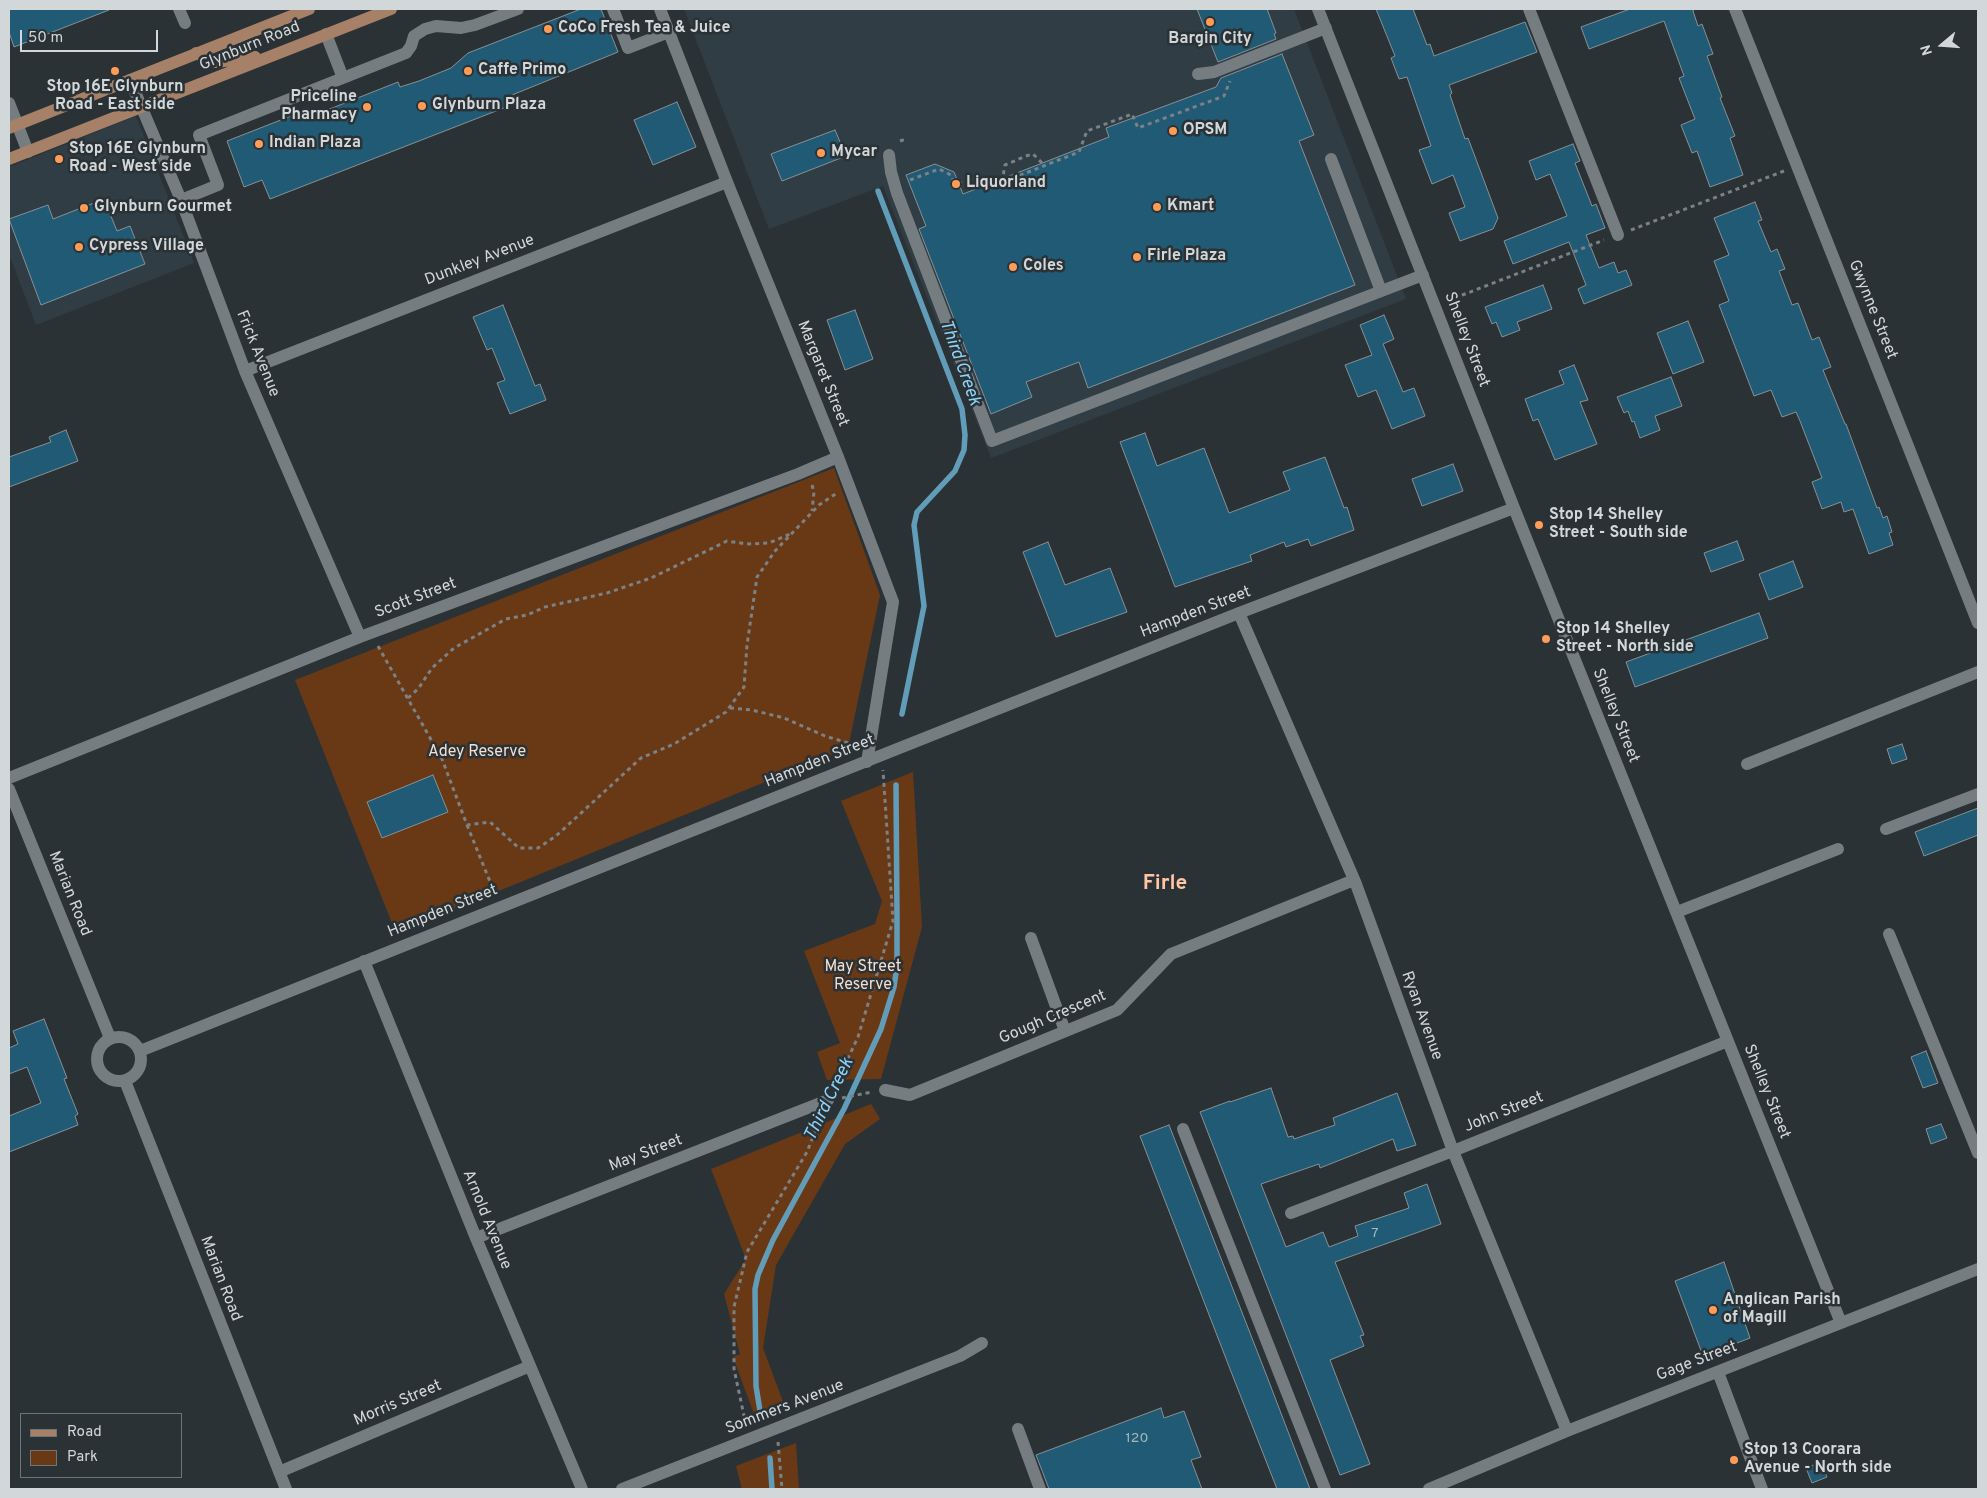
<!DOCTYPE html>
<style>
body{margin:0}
#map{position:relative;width:1987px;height:1498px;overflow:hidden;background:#2b3236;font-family:Overpass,sans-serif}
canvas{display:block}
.frame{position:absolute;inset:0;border:10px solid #d2d7d9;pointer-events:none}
.legend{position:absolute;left:20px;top:1413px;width:162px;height:65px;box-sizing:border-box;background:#2b3236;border:1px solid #6e7477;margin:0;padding:6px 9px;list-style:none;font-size:15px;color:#d2d7d9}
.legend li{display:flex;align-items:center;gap:10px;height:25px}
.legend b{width:25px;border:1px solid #6e7477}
.north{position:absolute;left:1917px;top:20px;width:50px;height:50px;-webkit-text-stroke:4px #2b3236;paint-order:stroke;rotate:252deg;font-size:14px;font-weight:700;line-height:20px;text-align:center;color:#d2d7d9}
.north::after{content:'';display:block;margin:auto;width:18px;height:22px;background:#d2d7d9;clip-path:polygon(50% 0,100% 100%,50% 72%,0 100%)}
.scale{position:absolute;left:20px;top:30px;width:138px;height:22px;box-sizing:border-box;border:2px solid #d2d7d9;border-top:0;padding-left:6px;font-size:15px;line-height:18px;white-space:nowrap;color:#d2d7d9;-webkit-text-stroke:4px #2b3236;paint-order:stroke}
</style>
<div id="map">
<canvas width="1987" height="1498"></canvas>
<div class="frame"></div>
<ul class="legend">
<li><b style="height:6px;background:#a78167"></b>Road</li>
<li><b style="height:14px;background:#693916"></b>Park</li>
</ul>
<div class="north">N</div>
<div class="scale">50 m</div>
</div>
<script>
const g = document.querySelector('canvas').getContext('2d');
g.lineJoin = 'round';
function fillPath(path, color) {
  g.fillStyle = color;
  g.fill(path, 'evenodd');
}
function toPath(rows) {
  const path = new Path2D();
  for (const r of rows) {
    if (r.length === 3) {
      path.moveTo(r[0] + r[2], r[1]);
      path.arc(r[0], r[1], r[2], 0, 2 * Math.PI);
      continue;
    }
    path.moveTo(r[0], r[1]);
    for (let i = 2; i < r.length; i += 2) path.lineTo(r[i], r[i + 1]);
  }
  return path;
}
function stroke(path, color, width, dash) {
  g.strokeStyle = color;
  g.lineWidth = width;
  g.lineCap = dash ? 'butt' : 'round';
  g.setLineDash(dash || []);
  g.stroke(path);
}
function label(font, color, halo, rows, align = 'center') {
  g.font = font + ' Overpass,sans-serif';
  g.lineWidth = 5;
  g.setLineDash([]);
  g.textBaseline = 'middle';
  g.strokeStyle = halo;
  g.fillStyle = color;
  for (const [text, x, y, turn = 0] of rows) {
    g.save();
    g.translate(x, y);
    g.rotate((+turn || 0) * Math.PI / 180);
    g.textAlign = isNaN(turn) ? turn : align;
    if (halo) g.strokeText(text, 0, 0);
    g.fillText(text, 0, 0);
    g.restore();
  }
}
const built = toPath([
 [684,9,1294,9,1406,299,991,458,883,186,769,229],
 [136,116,194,263,36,325,9,254,9,167]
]);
const green = toPath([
 [834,468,880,595,848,748,396,933,295,680],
 [913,772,922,927,881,1079,827,1080,817,1052,840,1043,804,951,875,924,882,901,841,801],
 [871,1104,880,1119,845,1144,776,1265,763,1348,785,1407,755,1417,733,1357,740,1354,724,1294,746,1259,711,1169],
 [796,1443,799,1489,742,1489,736,1466]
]);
const stream = toPath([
 [878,191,962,409,965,435,964,450,955,471,917,512,914,525,924,606,902,714],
 [761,1417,756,1386,755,1289,758,1275,773,1240,844,1109,881,1029,894,987,897,966,897,918,896,785],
 [770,1458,772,1489]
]);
const building = toPath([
 [9,9,109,9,109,10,14,47,9,32,9,9],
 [581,9,601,9,618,52,512,95,514,104,270,199,262,180,244,187,227,141,309,109,312,116,398,82,400,87,419,81,451,68,468,53,581,9],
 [1197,9,1267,9,1276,33,1274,34,1276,39,1218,62,1197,9],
 [1376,9,1413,9,1427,45,1430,44,1434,56,1525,22,1537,52,1449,85,1452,93,1450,95,1465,139,1468,138,1498,218,1493,229,1460,241,1449,213,1465,207,1453,175,1432,184,1419,150,1431,146,1407,77,1399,79,1391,58,1395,56,1376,9],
 [1630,9,1694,9,1693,11,1698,26,1702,24,1713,54,1707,56,1722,97,1720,98,1735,136,1730,138,1743,175,1710,187,1697,151,1692,153,1681,125,1695,119,1679,78,1684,76,1664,21,1589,49,1581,27,1630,9],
 [1282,54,1314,135,1299,141,1355,285,1088,388,1079,362,1026,382,1032,397,991,414,919,229,926,226,906,175,935,164,954,172,963,194,1109,137,1106,128,1216,87,1221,78,1282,54],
 [677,102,696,147,653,165,634,120,677,102],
 [835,130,846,156,782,181,771,154,835,130],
 [1573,144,1580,161,1575,163,1592,206,1596,204,1605,228,1586,235,1599,268,1614,262,1618,273,1626,270,1632,285,1584,304,1578,289,1586,285,1569,242,1513,264,1504,241,1567,216,1550,174,1536,180,1529,161,1573,144],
 [104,199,117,231,130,226,145,264,41,305,9,219,48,205,53,219,104,199],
 [1755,202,1762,220,1758,221,1771,252,1777,249,1785,269,1779,271,1792,305,1798,303,1812,340,1819,337,1831,367,1823,370,1845,424,1846,424,1877,508,1879,507,1883,518,1887,516,1892,532,1889,533,1893,545,1869,554,1853,509,1844,512,1841,502,1822,509,1812,482,1822,478,1800,421,1796,412,1782,417,1771,390,1754,396,1719,305,1729,301,1714,261,1729,255,1714,218,1755,202],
 [1543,285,1552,309,1517,322,1520,330,1502,337,1496,322,1492,324,1485,307,1543,285],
 [503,305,535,386,540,384,546,400,510,414,497,383,505,380,492,348,487,350,473,317,503,305],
 [855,310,873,359,845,370,827,320,855,310],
 [1384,315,1394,339,1383,344,1403,392,1414,388,1425,416,1392,429,1376,390,1358,397,1345,365,1372,355,1360,325,1384,315],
 [1688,321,1704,362,1673,374,1657,333,1688,321],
 [1574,365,1588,400,1580,402,1597,444,1555,460,1538,419,1533,421,1525,399,1564,384,1559,371,1574,365],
 [1671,377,1682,406,1655,416,1660,430,1640,438,1634,421,1632,422,1628,411,1624,413,1617,397,1671,377],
 [66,430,78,461,9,487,9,457,51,442,49,437,66,430],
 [1145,433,1157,466,1204,448,1229,513,1290,490,1283,472,1325,457,1344,508,1347,507,1354,530,1311,546,1308,539,1286,547,1284,542,1250,555,1252,561,1175,587,1120,442,1145,433],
 [1453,464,1463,491,1422,506,1412,479,1453,464],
 [1737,541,1744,560,1711,572,1704,553,1737,541],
 [1048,542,1065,585,1110,568,1127,612,1056,637,1023,552,1048,542],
 [1793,561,1803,587,1769,600,1759,574,1793,561],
 [1759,613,1768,638,1635,687,1626,662,1759,613],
 [1902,744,1907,759,1892,764,1887,749,1902,744],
 [433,775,448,812,382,838,367,802,433,775],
 [1978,808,1978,835,1924,856,1915,832,1978,808],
 [44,1019,67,1078,64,1079,78,1114,75,1116,78,1125,9,1152,9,1116,41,1103,27,1067,9,1074,9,1048,18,1044,13,1031,44,1019],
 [1926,1051,1938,1083,1923,1088,1911,1057,1926,1051],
 [1271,1088,1288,1137,1293,1136,1294,1139,1335,1125,1333,1118,1397,1093,1416,1145,1397,1151,1393,1139,1320,1168,1319,1164,1261,1184,1286,1247,1323,1232,1329,1247,1358,1236,1355,1226,1409,1208,1404,1193,1427,1184,1441,1224,1335,1262,1364,1335,1360,1336,1364,1346,1330,1360,1370,1464,1340,1475,1200,1112,1230,1101,1230,1102,1271,1088],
 [1941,1124,1947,1138,1931,1144,1926,1129,1941,1124],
 [1169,1125,1266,1374,1310,1489,1277,1489,1230,1369,1140,1136,1169,1125],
 [1724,1262,1750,1338,1703,1356,1675,1281,1724,1262],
 [1161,1408,1164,1418,1184,1411,1201,1457,1191,1460,1202,1489,1049,1489,1036,1455,1161,1408],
 [1821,1462,1827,1477,1812,1483,1806,1468,1821,1462]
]);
const path = toPath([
 [900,141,906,139],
 [910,180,939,169,951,175,954,182,993,186,1079,152,1087,131,1132,114,1138,128,1224,96,1230,81],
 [1002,182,1005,165,1026,156,1033,154,1044,165],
 [1631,230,1784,171],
 [1447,301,1604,240],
 [812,485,814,492,812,511],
 [378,646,442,759,467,825,490,822,519,848,538,848,556,836,641,758,674,744,726,712,744,687,747,645,757,577,775,551,819,505,837,493],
 [408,698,418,689,432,668,454,648,506,619,527,615,545,607,607,593,651,578,727,541,747,544,769,543,790,534],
 [730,708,752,710,784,718,825,736,855,745],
 [467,825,495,894],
 [834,1088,858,1037,893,921,883,770],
 [842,1098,872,1092],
 [746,1425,734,1369,734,1307,747,1252,807,1152,820,1119],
 [778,1442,782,1489]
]);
const minor = toPath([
 [179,9,185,23],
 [613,9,628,48,669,32],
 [660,9,727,182,838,457,893,602,867,762],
 [1318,9,1514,508,1841,1323],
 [1529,9,1618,235],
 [1735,9,1978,623],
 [326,34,343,78],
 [1198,74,1214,72,1326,28],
 [130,80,181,200,245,371,360,637],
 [9,103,28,152],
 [889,155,891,172,897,193,992,441,1423,275],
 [1331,159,1381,291],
 [181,200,218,185,199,135,406,53,411,46,414,36,425,29,436,26,461,28,475,25,518,9],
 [245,371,727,182],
 [1239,613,1356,884,1453,1151,1567,1431],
 [1747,764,1978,672],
 [9,778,360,637,798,474,838,457],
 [9,789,110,1038],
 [1886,829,1978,794],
 [1677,912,1838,849],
 [1889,934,1978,1153],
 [1031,938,1065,1031],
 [364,961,476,1238,582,1489],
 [119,1059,22],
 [140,1051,882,755,1239,613,1514,508],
 [125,1081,286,1489],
 [885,1090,910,1095,1117,1010,1171,954,1354,880],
 [1183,1129,1325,1489],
 [1291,1213,1453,1151,1728,1041],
 [476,1238,828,1100],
 [1718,1372,1762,1489],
 [1018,1429,1040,1489],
 [279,1472,530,1366],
 [622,1489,960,1356,982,1343],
 [1429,1489,1567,1431,1978,1269]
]);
const major = toPath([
 [196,53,216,62,255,57],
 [9,128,309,9],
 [9,159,391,9]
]);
const markers = [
 [1210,22,5,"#fe9c58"],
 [548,29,5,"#fe9c58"],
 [115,71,5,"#fe9c58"],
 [468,71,5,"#fe9c58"],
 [422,106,5,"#fe9c58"],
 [367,107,5,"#fe9c58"],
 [1173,131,5,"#fe9c58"],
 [259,144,5,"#fe9c58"],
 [821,153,5,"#fe9c58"],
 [59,159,5,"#fe9c58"],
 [956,184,5,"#fe9c58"],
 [1157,207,5,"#fe9c58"],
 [84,208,5,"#fe9c58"],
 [79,247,5,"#fe9c58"],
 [1137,257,5,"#fe9c58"],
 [1013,267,5,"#fe9c58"],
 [1539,525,5,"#fe9c58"],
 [1546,639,5,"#fe9c58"],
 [1713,1310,5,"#fe9c58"],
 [1734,1460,5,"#fe9c58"]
];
const numberNames = [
 ["7",1375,1234],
 ["120",1137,1439]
];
const poiNames = [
 ["CoCo Fresh Tea & Juice",558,29],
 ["Bargin City",1210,40,"center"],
 ["Caffe Primo",478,71],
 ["Stop 16E Glynburn",115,88,"center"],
 ["Road - East side",115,106,"center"],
 ["Priceline",357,98,"right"],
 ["Pharmacy",357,116,"right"],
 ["Glynburn Plaza",432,106],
 ["OPSM",1183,131],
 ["Indian Plaza",269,144],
 ["Stop 16E Glynburn",69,150],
 ["Road - West side",69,168],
 ["Mycar",831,153],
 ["Liquorland",966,184],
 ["Kmart",1167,207],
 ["Glynburn Gourmet",94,208],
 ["Cypress Village",89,247],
 ["Firle Plaza",1147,257],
 ["Coles",1023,267],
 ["Stop 14 Shelley",1549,516],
 ["Street - South side",1549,534],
 ["Stop 14 Shelley",1556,630],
 ["Street - North side",1556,648],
 ["Anglican Parish",1723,1301],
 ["of Magill",1723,1319],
 ["Stop 13 Coorara",1744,1451],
 ["Avenue - North side",1744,1469]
];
const streetNames = [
 ["Glynburn Road",250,47,-22],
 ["Dunkley Avenue",480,261,-21],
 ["Gwynne Street",1872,310,68],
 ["Shelley Street",1466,340,69],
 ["Frick Avenue",257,354,68],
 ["Margaret Street",822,374,68],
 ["Scott Street",416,599,-21],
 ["Hampden Street",1196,613,-21],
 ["Shelley Street",1615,716,68],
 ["Hampden Street",820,762,-22],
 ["Marian Road",69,894,68],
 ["Hampden Street",443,912,-22],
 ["Ryan Avenue",1421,1016,70],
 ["Gough Crescent",1053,1018,-23],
 ["Shelley Street",1766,1092,68],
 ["John Street",1504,1113,-22],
 ["May Street",646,1154,-21],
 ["Arnold Avenue",486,1220,68],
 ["Marian Road",220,1279,69],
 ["Gage Street",1697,1362,-21],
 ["Morris Street",398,1404,-23],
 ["Sommers Avenue",785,1408,-21]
];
const parkNames = [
 ["Adey Reserve",477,753],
 ["May Street",863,968],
 ["Reserve",863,986]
];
const waterNames = [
 ["Third Creek",959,363,70],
 ["Third Creek",830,1100,-64]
];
const districtNames = [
 ["Firle",1165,885]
];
fillPath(built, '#303d44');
fillPath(green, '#693916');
stroke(stream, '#619db8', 5.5);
fillPath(building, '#215a74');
stroke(building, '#889094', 1);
stroke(path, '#7b8184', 3, [4, 4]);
stroke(minor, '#757d81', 12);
stroke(major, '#a78167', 12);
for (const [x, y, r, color] of markers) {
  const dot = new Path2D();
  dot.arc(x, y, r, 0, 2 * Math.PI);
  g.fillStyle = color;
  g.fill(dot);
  stroke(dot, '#2b3236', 2);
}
label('14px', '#a6b8c0', null, numberNames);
label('bold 16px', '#d2d7d9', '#2b3236', poiNames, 'left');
label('16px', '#d2d7d9', '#2b3236', streetNames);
label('16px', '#f4ded0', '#2b3236', parkNames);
label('italic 18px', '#8bd5fb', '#2b3236', waterNames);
label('bold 21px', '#fec6a3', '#2b3236', districtNames);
</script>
